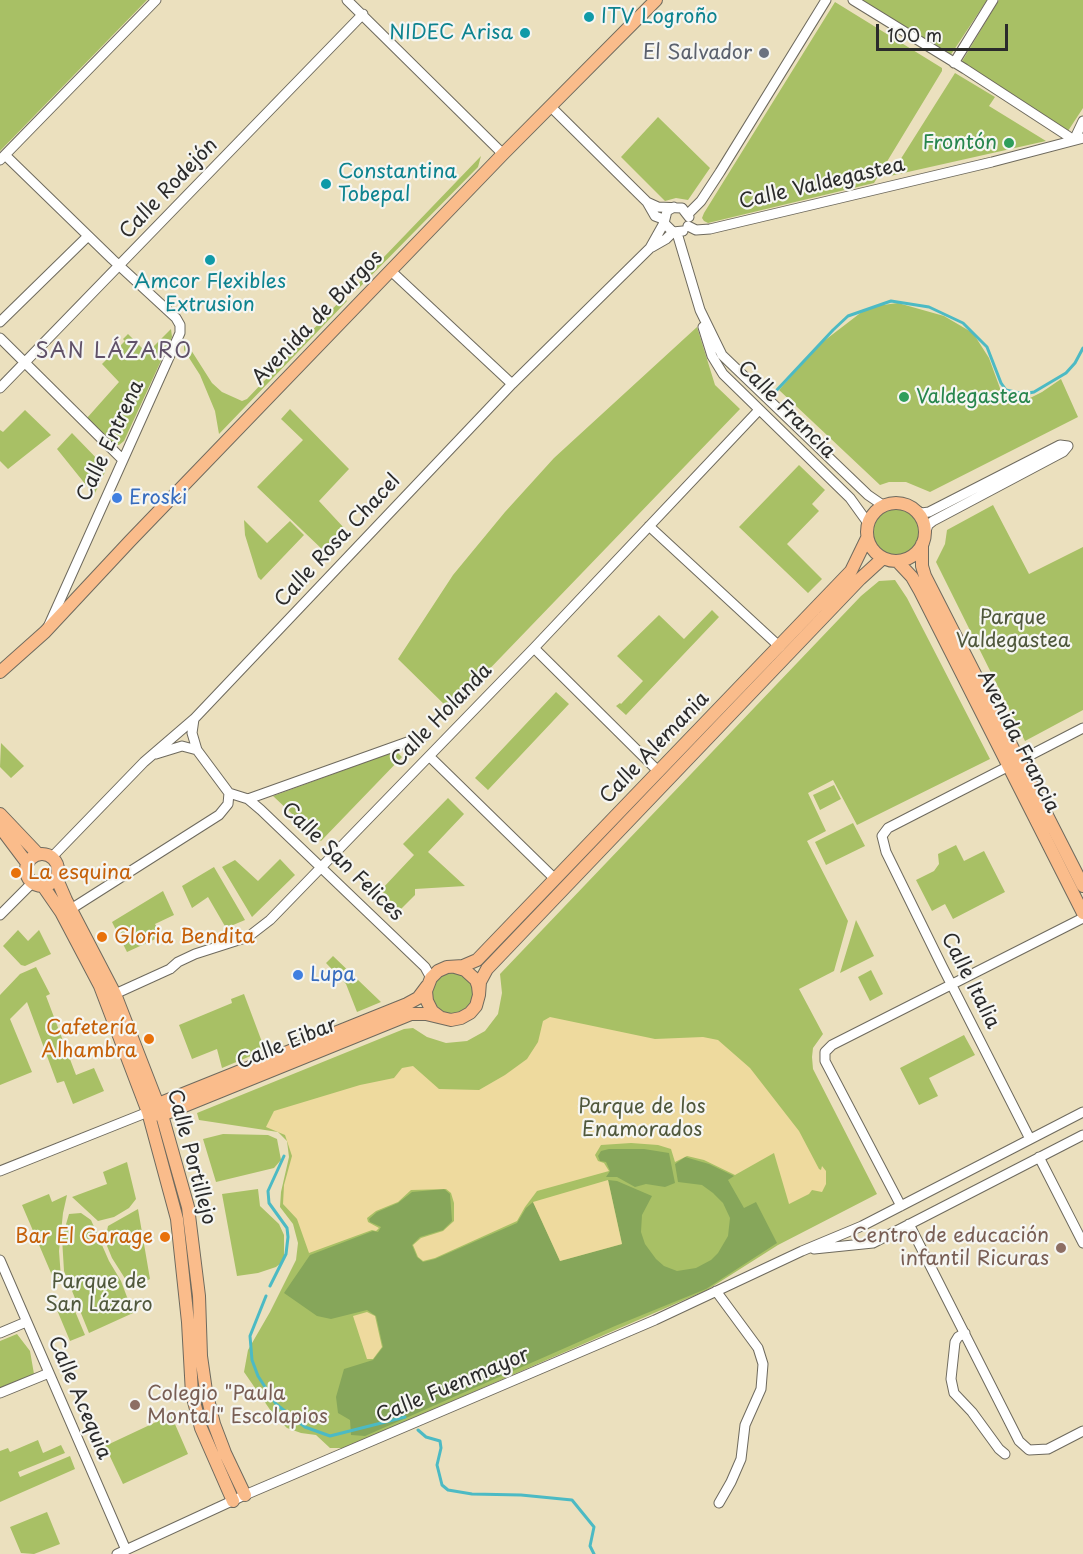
<!DOCTYPE html>
<meta charset="utf-8">
<style>
body{margin:0}
#map{position:relative;width:1083px;height:1554px;overflow:hidden;background:#ebe0be;font-family:"Playpen Sans",sans-serif}
canvas{display:block}
.scale{position:absolute;left:876px;top:24px;width:132px;height:27px;box-sizing:border-box;border:3px solid #2b2b2b;border-top:0;padding-left:8px;font-size:18px;line-height:21px;white-space:nowrap;color:#2b2b2b;-webkit-text-stroke:4px #f6f6f2;paint-order:stroke}
</style>
<div id="map">
<canvas width="1083" height="1554"></canvas>
<div class="scale">100 m</div>
</div>
<script>
const g = document.querySelector('canvas').getContext('2d');
g.lineJoin = 'round';
function fillPath(path, color) {
  g.fillStyle = color;
  g.fill(path, 'evenodd');
}
function toPath(rows) {
  const path = new Path2D();
  for (const r of rows) {
    if (r.length === 3) {
      path.moveTo(r[0] + r[2], r[1]);
      path.arc(r[0], r[1], r[2], 0, 2 * Math.PI);
      continue;
    }
    path.moveTo(r[0], r[1]);
    for (let i = 2; i < r.length; i += 2) path.lineTo(r[i], r[i + 1]);
  }
  return path;
}
function stroke(path, color, width, dash) {
  g.strokeStyle = color;
  g.lineWidth = width;
  g.lineCap = dash ? 'butt' : 'round';
  g.setLineDash(dash || []);
  g.stroke(path);
}
function label(font, color, halo, rows, align = 'center') {
  g.font = font + ' "Playpen Sans",sans-serif';
  g.lineWidth = 4.5;
  g.setLineDash([]);
  g.textBaseline = 'middle';
  g.strokeStyle = halo;
  g.fillStyle = color;
  for (const [text, x, y, turn = 0] of rows) {
    g.save();
    g.translate(x, y);
    g.rotate((+turn || 0) * Math.PI / 180);
    g.textAlign = isNaN(turn) ? turn : align;
    if (halo) g.strokeText(text, 0, 0);
    g.fillText(text, 0, 0);
    g.restore();
  }
}
const green = toPath([
 [0,0,147,0,0,151],
 [859,0,987,0,950,56],
 [999,0,1083,0,1083,108,1068,131,961,63],
 [835,2,942,68,942,71,874,183,708,223,704,221,702,218,704,213],
 [955,73,995,97,989,106,1046,141,890,176],
 [658,117,710,168,688,200,676,198,665,201,621,157],
 [481,156,478,167,358,289,357,285],
 [345,299,347,301,219,434,215,411,200,375,184,350,184,343,191,350,212,383,222,392,242,401,247,399,341,300],
 [898,303,944,316,973,333,989,358,1001,391,1013,396,1030,398,1042,392,1061,379,1078,417,930,492,906,482,889,482,880,485,779,390,820,344,863,311,875,306],
 [697,327,715,385,740,409,450,710,398,659,453,575,505,512,554,458],
 [171,329,172,337,124,441,119,445,115,445,87,418,119,382,102,364,125,341,123,339,128,334,147,353],
 [290,409,349,469,319,501,345,529,325,552,257,487,303,440,281,419],
 [25,410,51,435,8,469,0,461,0,430,3,432],
 [72,433,104,466,106,470,94,495,57,449],
 [799,465,825,490,812,504,819,511,787,544,822,579,808,593,739,527],
 [993,505,1029,574,1083,547,1083,710,1025,741,936,562,945,544,947,530],
 [896,532,23],
 [244,520,267,543,290,521,304,535,261,580,258,577,245,535],
 [895,580,907,598,990,759,857,825,833,780,808,793,826,831,807,841,848,921,834,971,799,989,823,1034,813,1048,812,1057,813,1069,877,1194,778,1245,707,1290,345,1448,330,1448,316,1435,301,1433,287,1428,273,1414,244,1372,248,1350,270,1312,296,1260,298,1243,293,1224,280,1207,281,1192,289,1157,287,1141,278,1132,199,1120,197,1113,404,1029,413,1028,427,1037,446,1043,467,1041,485,1031,498,1014,502,993,500,974,861,596,879,581],
 [712,610,719,617,626,715,616,706,620,703,621,704,643,681,617,656,659,615,684,639],
 [556,692,569,704,488,790,475,778],
 [1,743,24,766,11,778,0,767],
 [396,751,402,757,321,841,273,796],
 [834,785,841,799,820,810,813,795],
 [448,798,464,814,428,852,465,886,415,889,415,895,397,913,382,899,386,895,381,890,414,855,403,844],
 [853,823,865,846,826,865,815,842],
 [956,845,964,861,984,851,1005,892,953,919,945,904,932,911,916,880,934,871,939,864,938,854],
 [280,859,295,875,252,917,222,867,235,860,258,881],
 [214,867,245,920,226,928,208,897,192,908,182,886],
 [163,891,174,915,155,924,162,936,127,952,112,922],
 [856,920,874,956,840,973],
 [18,930,28,941,39,930,51,954,25,966,21,965,3,946],
 [333,956,381,1002,357,1012,346,984,326,963],
 [36,967,50,994,46,996,76,1075,94,1068,104,1091,73,1104,64,1081,57,1083,27,1002,10,1019,32,1072,0,1085,0,995,20,974],
 [871,970,883,994,870,1001,858,977],
 [453,993,21],
 [244,994,265,1050,222,1068,217,1049,192,1059,179,1025,232,1003,231,999],
 [964,1035,975,1055,929,1078,938,1096,919,1105,900,1068],
 [223,1134,268,1135,277,1139,281,1160,274,1168,216,1182,203,1139],
 [127,1162,136,1199,129,1208,114,1217,98,1221,72,1197,107,1184,103,1172],
 [258,1189,260,1206,279,1224,284,1235,284,1256,281,1263,276,1267,258,1273,237,1276,222,1194],
 [49,1194,52,1202,67,1195,63,1213,59,1251,61,1278,54,1280,22,1205],
 [138,1209,150,1279,131,1288,112,1258,105,1241,108,1226],
 [81,1213,91,1220,109,1261,121,1281,133,1313,89,1333,64,1271,62,1238,69,1214],
 [72,1304,85,1335,70,1341,57,1310],
 [17,1334,30,1351,34,1374,0,1388,0,1341],
 [171,1415,188,1454,123,1484,105,1446],
 [38,1440,43,1453,61,1445,65,1453,18,1472,20,1477,70,1456,75,1469,0,1502,0,1451,8,1448,10,1452],
 [47,1512,60,1544,34,1554,21,1553,10,1527]
]);
const forest = toPath([
 [609,1149,644,1149,669,1153,675,1183,665,1187,646,1184,635,1187,617,1177,606,1177,610,1171,606,1162,600,1161,598,1156,601,1151],
 [685,1157,709,1164,734,1176,728,1180,744,1208,756,1202,777,1243,706,1289,615,1326,365,1436,351,1435,350,1420,338,1413,336,1397,344,1369,373,1360,383,1347,376,1316,367,1310,331,1319,317,1316,284,1293,310,1255,373,1231,378,1232,381,1227,370,1222,369,1219,377,1212,398,1203,412,1192,444,1189,450,1194,452,1221,443,1230,420,1237,412,1245,417,1257,423,1262,435,1259,517,1223,526,1208,533,1202,560,1261,622,1244,608,1180,617,1181,652,1196,642,1215,641,1232,645,1244,656,1259,664,1266,677,1271,696,1268,711,1260,718,1253,728,1236,730,1218,723,1203,713,1193,702,1185,678,1182,675,1164]
]);
const sand = toPath([
 [550,1017,655,1039,703,1037,718,1040,750,1068,799,1131,819,1169,821,1170,822,1166,826,1171,826,1184,822,1192,812,1190,809,1194,789,1204,774,1153,735,1175,704,1160,687,1156,675,1162,671,1149,658,1145,631,1143,601,1145,595,1155,598,1161,604,1163,609,1171,537,1191,525,1207,517,1221,435,1258,423,1261,418,1257,413,1245,421,1238,443,1231,454,1221,454,1203,451,1193,446,1189,411,1190,398,1202,376,1211,367,1218,368,1222,379,1228,376,1231,372,1230,309,1253,297,1219,283,1204,284,1185,292,1156,285,1135,266,1127,274,1111,360,1085,394,1078,402,1068,413,1066,439,1089,479,1090,505,1075,527,1059,538,1042,543,1021],
 [608,1180,622,1244,560,1261,533,1202],
 [367,1312,375,1316,382,1347,373,1359,367,1359,353,1316]
]);
const stream = toPath([
 [775,392,833,330,848,316,891,301,929,307,963,323,987,347,1001,383,1006,390,1024,394,1034,392,1066,373,1075,363,1083,348],
 [270,1286,286,1254,288,1237,287,1228,269,1203,268,1191,284,1156],
 [266,1296,250,1336,252,1360,258,1376,276,1404,305,1427,330,1436,405,1417],
 [418,1430,426,1437,440,1441,441,1448,437,1465,442,1485,448,1490,472,1494,521,1495,572,1500,594,1527,590,1546,594,1554]
]);
const minor = toPath([
 [347,0,503,154],
 [853,0,965,69,1074,140,1083,121],
 [954,63,993,0],
 [550,106,647,202,655,216,663,219],
 [5,155,112,259,176,318,180,325,180,333,48,627],
 [0,160,156,0],
 [647,202,658,207,682,208,689,217],
 [674,207,667,211,664,223,673,232,683,231],
 [688,214,701,201,720,172,826,0],
 [688,226,696,230,710,229,992,162,1083,138],
 [677,233,700,310,722,355,868,495,884,506],
 [652,247,666,239,673,232],
 [391,271,512,384],
 [0,322,88,236],
 [703,327,712,356,723,374,850,498,868,523],
 [0,338,122,459],
 [0,388,363,14],
 [907,506,922,513,929,512,1060,445,1068,446],
 [649,526,780,647],
 [925,534,928,525,933,521,1063,452,1068,446],
 [534,648,659,772],
 [194,719,192,733,197,750,229,793,248,799,261,810,425,967,431,978],
 [156,754,182,746,197,750],
 [429,756,555,879],
 [1019,761,1083,728],
 [1009,766,888,828,882,836,886,852,942,966,1030,1139],
 [248,799,427,735],
 [52,857,144,762,194,719,512,384,650,248,664,223],
 [71,909,219,815,228,804,229,793],
 [0,915,32,883],
 [115,994,170,969,178,962,195,954,248,937,270,920,534,648,759,410],
 [1039,1157,1083,1243],
 [0,1171,148,1112],
 [901,1206,825,1061,825,1052,832,1045,1083,918],
 [909,1224,1019,1441,1029,1450,1048,1449,1083,1431],
 [814,1249,873,1243,1083,1135],
 [0,1260,126,1550],
 [716,1291,758,1348,763,1364,761,1389,745,1425,741,1459,731,1482,719,1503],
 [0,1333,26,1322],
 [965,1333,958,1337,955,1342,951,1379,954,1393,972,1412,999,1449,1005,1454],
 [0,1393,49,1373],
 [117,1554,245,1495,655,1320,802,1251,862,1226,1083,1112]
]);
const major = toPath([
 [896,532,29],
 [922,544,922,566,925,576,1083,886],
 [897,561,912,577,920,591,1083,913],
 [0,672,45,632,130,541,503,154,656,0],
 [0,814,38,854],
 [0,827,27,863],
 [42,870,16],
 [56,877,66,900,115,994,162,1115,188,1207,199,1296,201,1356,206,1391,214,1424,225,1453,245,1495],
 [43,886,61,912,100,986,148,1112,177,1219,188,1322,192,1394,201,1428,233,1501],
 [479,995,480,982,487,969,860,579,883,558],
 [440,1017,432,1011,427,1001,426,991,431,978,438,971,447,967,463,966,477,960,851,571,867,538],
 [154,1108,158,1104,407,1004,418,998,427,986],
 [155,1114,162,1115,411,1014,426,1014,451,1020,461,1018,470,1013,476,1006,479,995,478,986,476,980,465,970,455,967]
]);
const markers = [
 [589,17,6,"#0f9aa8"],
 [525,33,6,"#0f9aa8"],
 [764,53,6,"#6b7280"],
 [1009,143,6,"#2e9e5b"],
 [326,184,6,"#0f9aa8"],
 [210,260,6,"#0f9aa8"],
 [904,397,6,"#2e9e5b"],
 [117,498,6,"#3f7fe0"],
 [16,873,6,"#e8710a"],
 [102,937,6,"#e8710a"],
 [298,975,6,"#3f7fe0"],
 [149,1039,6,"#e8710a"],
 [165,1237,6,"#e8710a"],
 [1061,1248,6,"#8d6e63"],
 [135,1405,6,"#8d6e63"]
];
const cultureNames = [
 ["ITV Logroño",601,17],
 ["NIDEC Arisa",513,33,"right"],
 ["Constantina",338,172],
 ["Tobepal",338,195],
 ["Amcor Flexibles",210,282,"center"],
 ["Extrusion",210,305,"center"]
];
const worshipNames = [
 ["El Salvador",752,53]
];
const leisureNames = [
 ["Frontón",997,143],
 ["Valdegastea",916,397,"left"]
];
const streetNames = [
 ["Calle Valdegastea",822,184,-13],
 ["Calle Rodejón",169,189,-46],
 ["Avenida de Burgos",318,318,-46],
 ["Calle Francia",786,410,45],
 ["Calle Entrena",111,441,-65],
 ["Calle Rosa Chacel",338,541,-47],
 ["Calle Holanda",442,716,-46],
 ["Avenida Francia",1018,742,63],
 ["Calle Alemania",655,748,-46],
 ["Calle San Felices",342,862,44],
 ["Calle Italia",970,981,63],
 ["Calle Eibar",287,1044,-22],
 ["Calle Portillejo",191,1157,75],
 ["Calle Fuenmayor",453,1386,-23],
 ["Calle Acequia",79,1398,67]
];
const shopNames = [
 ["Eroski",129,498],
 ["Lupa",310,975]
];
const parkNames = [
 ["Parque",1013,618],
 ["Valdegastea",1013,641],
 ["Parque de los",642,1107],
 ["Enamorados",642,1130],
 ["Parque de",99,1282],
 ["San Lázaro",99,1305]
];
const foodNames = [
 ["La esquina",28,873],
 ["Gloria Bendita",114,937],
 ["Cafetería",137,1028,"right"],
 ["Alhambra",137,1051,"right"],
 ["Bar El Garage",153,1237,"right"]
];
const educationNames = [
 ["Centro de educación",1049,1236],
 ["infantil Ricuras",1049,1259],
 ["Colegio \"Paula",147,1394,"left"],
 ["Montal\" Escolapios",147,1417,"left"]
];
const neighbourhoodNames = [
 ["SAN LÁZARO",114,352]
];
fillPath(green, '#a8c065');
fillPath(forest, '#86a65a');
fillPath(sand, '#eeda9e');
stroke(stream, '#4cbac4', 3);
stroke(minor, '#6e6a5e', 11);
stroke(major, '#6e6a5e', 14);
stroke(minor, '#fff', 9);
stroke(major, '#fabc8b', 12);
for (const [x, y, r, color] of markers) {
  const dot = new Path2D();
  dot.arc(x, y, r, 0, 2 * Math.PI);
  g.fillStyle = color;
  g.fill(dot);
  stroke(dot, '#f6f6f2', 2);
}
label('20px', '#0d838f', '#f6f6f2', cultureNames, 'left');
label('20px', '#5b616d', '#f6f6f2', worshipNames, 'right');
label('20px', '#27864d', '#f6f6f2', leisureNames, 'right');
label('20px', '#2b2b2b', '#f6f6f2', streetNames);
label('20px', '#366cbe', '#f6f6f2', shopNames, 'left');
label('20px', '#50583c', '#f6f6f2', parkNames);
label('20px', '#c56008', '#f6f6f2', foodNames, 'left');
label('20px', '#785e54', '#f6f6f2', educationNames, 'right');
g.letterSpacing = '1.5px';
label('21px', '#615269', '#f6f6f2', neighbourhoodNames);
g.letterSpacing = '0px';
</script>
